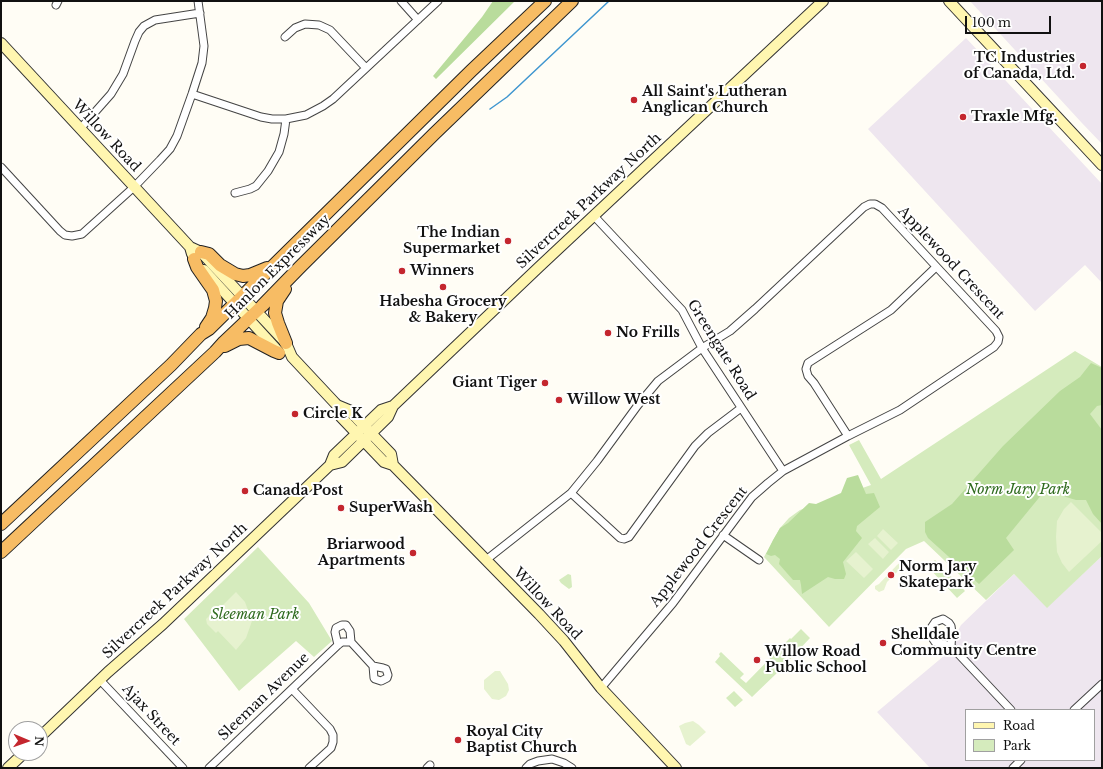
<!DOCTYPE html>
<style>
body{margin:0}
#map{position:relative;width:1103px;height:769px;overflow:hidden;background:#fffdf5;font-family:"Libre Baskerville",serif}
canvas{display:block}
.frame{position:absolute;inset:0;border:2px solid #111;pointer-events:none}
.legend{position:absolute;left:965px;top:709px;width:130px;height:52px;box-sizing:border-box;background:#fff;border:1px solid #a0a0a0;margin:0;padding:5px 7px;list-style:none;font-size:12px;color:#111}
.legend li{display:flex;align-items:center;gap:8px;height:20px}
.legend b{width:20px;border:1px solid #a0a0a0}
.north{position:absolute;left:8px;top:721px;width:40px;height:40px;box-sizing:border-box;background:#fff;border:1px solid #a0a0a0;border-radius:50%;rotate:92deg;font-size:11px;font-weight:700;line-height:16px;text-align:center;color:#111}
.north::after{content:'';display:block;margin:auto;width:14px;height:18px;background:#c4262e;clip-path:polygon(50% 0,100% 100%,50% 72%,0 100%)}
.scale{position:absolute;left:965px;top:16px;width:86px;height:18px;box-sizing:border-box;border:2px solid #111;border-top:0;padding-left:5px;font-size:12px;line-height:14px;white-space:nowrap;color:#111;-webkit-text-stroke:3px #fff;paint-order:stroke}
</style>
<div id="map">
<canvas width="1103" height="769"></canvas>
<div class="frame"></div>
<ul class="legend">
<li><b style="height:5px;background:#fff6b0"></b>Road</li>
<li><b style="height:11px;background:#d5ebbd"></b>Park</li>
</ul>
<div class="north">N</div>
<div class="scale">100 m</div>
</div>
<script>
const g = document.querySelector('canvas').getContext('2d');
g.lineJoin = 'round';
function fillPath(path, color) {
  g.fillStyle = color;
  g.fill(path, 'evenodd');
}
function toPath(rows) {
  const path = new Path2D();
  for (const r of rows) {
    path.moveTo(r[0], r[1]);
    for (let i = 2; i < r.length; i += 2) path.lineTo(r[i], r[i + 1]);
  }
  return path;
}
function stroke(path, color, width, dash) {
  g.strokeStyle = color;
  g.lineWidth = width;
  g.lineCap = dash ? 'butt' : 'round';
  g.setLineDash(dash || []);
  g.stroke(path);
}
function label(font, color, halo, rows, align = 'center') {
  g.font = font + ' "Libre Baskerville",serif';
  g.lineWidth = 4;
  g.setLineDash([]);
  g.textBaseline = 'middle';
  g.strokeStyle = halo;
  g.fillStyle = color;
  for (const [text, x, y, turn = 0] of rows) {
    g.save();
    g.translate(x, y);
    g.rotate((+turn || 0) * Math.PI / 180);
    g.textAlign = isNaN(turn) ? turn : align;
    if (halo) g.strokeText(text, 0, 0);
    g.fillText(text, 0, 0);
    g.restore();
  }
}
const industrial = toPath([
 [970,1,1102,1,1102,144,1081,122],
 [966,38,1102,184,1102,283,1085,265,1035,311,868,129],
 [1102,556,1102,768,930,768,877,712,945,655,961,625,1014,574,1047,607],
 [966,710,1094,710,1094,760,966,760]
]);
const green = toPath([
 [1075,351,1102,367,1102,556,1047,608,1014,574,986,600,924,541,906,549,829,627,764,557,780,528,789,518,800,510,871,485,849,445,859,440,881,479],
 [258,547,309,603,332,641,314,657,296,641,239,691,184,619],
 [935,560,965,591,957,598,928,567],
 [568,574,571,575,572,587,569,589,561,583,559,580],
 [801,629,810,638,778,672,752,697,715,662,720,656,719,654,721,652,744,674,740,678,746,683,790,638,791,639],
 [734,691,743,700,735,707,726,698]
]);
const forest = toPath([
 [493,1,515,1,436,79,433,76,482,17],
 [1091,363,1102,368,1102,405,1097,406,1090,414,1102,430,1102,524,1093,514,1086,500,1076,500,1066,497,1047,488,1006,538,1014,550,979,584,928,538,925,532,925,522,952,504,1003,446,1060,391,1080,377],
 [858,475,866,494,874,493,880,507,857,526,856,531,862,538,843,562,846,574,844,579,835,579,828,577,802,594,801,585,800,580,793,580,779,564,780,559,775,555,771,556,766,554,773,540,780,528,788,523,809,503,816,504,841,493,847,478]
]);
const pitch = toPath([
 [1071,502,1102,533,1102,541,1069,572,1062,563,1057,552,1056,537,1057,521,1064,509],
 [883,529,898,543,891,550,877,536],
 [875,538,889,552,883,559,868,544],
 [856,552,873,569,864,578,846,561],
 [907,560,913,560,913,563,905,565,902,567,887,582,884,590,879,592,875,589,875,586,879,584,897,565,901,562],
 [236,592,245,602,252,621,246,638,236,650,218,631,216,633,207,624,206,619,215,610,217,611],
 [495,671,500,671,508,684,509,690,506,696,499,700,492,699,484,689,484,680],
 [693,721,699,725,706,732,690,746,686,744,679,726,685,723]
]);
const stream = toPath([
 [490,109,507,97,609,1]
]);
const minor = toPath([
 [401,1,418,20],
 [56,5,58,1],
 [285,37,295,28,305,24,319,25,330,30,366,68],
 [192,94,261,117,272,119,286,119,306,115,323,106,333,99,438,1],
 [80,129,111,94,123,74,135,41,139,32,144,26,155,20,200,13],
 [1,167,60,231,65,235,72,236,82,234,134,187,160,160,170,149,177,136,192,94,202,63,204,46,198,1],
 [235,193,250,189,256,186,268,171,279,152,284,134,286,119],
 [594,216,682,310,702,348,783,471],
 [848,436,814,383,808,376,806,369,808,363,891,310,936,267],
 [571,493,620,538,624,539,629,537,695,446,708,433,741,408],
 [723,535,759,560],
 [486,560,571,493,597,461,638,405,658,381,702,348,730,331,755,309,864,207,870,204,875,204,882,208,996,331,999,337,998,342,994,347,900,410,848,436,783,471,768,483,752,497,740,513,673,603,601,688],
 [338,645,335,632,336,628,342,625,346,625,350,631,351,642],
 [951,646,952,633,951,626,949,623,943,619,935,622,931,628,931,635,933,639,935,642,951,646,1011,710],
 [100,680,183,768],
 [292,689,330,729,333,735,333,742,331,748,309,768],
 [1074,710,1102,684],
 [209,768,338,645,342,642,351,642,373,666,383,668,386,669,388,675,387,678,381,681,375,679,374,678,373,666],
 [427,768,430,765],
 [526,768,530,764,538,761,552,759,564,763,572,768],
 [1013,768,1021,760]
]);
const secondary = toPath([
 [949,1,1102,165],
 [1,43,190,247,192,254],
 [190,247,201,252,286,343,292,357,335,403,337,405,349,410,364,426,391,454,393,465,442,515,539,614,564,641,601,688,676,768],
 [204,270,278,351],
 [337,405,341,417,384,462,393,465],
 [330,465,334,455,381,410,393,406,539,267,823,1],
 [40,737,108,672,163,624,330,465,342,462,388,417,393,406],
 [8,768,24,753]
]);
const trunk = toPath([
 [201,252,209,254,220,265,235,274,243,276,250,275,267,268],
 [194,259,197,267,206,280,213,290,216,301,215,308,212,318,206,327],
 [285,289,277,301,275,313,278,323,286,343],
 [225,346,239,339,249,338,274,351,279,353],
 [1,524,171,365,201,334,209,329,471,71,545,1],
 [1,552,215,352,224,342,262,306,300,267,434,134,572,1]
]);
const markers = [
 [1083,66,4,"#c4262e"],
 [634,100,4,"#c4262e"],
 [963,117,4,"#c4262e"],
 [508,241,4,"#c4262e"],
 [402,271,4,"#c4262e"],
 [443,287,4,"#c4262e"],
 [608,333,4,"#c4262e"],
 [545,383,4,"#c4262e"],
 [559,400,4,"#c4262e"],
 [295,414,4,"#c4262e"],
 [245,491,4,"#c4262e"],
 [341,508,4,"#c4262e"],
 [413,553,4,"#c4262e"],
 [891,575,4,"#c4262e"],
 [883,643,4,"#c4262e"],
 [757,660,4,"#c4262e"],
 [458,740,4,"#c4262e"]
];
const poiNames = [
 ["TC Industries",1075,58,"right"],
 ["of Canada, Ltd.",1075,74,"right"],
 ["All Saint's Lutheran",642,92],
 ["Anglican Church",642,108],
 ["Traxle Mfg.",971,117],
 ["The Indian",500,233,"right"],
 ["Supermarket",500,249,"right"],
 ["Winners",410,271],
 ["Habesha Grocery",443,302,"center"],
 ["& Bakery",443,318,"center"],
 ["No Frills",616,333],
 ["Giant Tiger",537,383,"right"],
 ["Willow West",567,400],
 ["Circle K",303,414],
 ["Canada Post",253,491],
 ["SuperWash",349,508],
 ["Briarwood",405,545,"right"],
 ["Apartments",405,561,"right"],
 ["Norm Jary",899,567],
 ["Skatepark",899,583],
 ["Shelldale",891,635],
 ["Community Centre",891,651],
 ["Willow Road",765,652],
 ["Public School",765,668],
 ["Royal City",466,732],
 ["Baptist Church",466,748]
];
const streetNames = [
 ["Willow Road",106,136,47],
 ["Silvercreek Parkway North",589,201,-43],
 ["Applewood Crescent",951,263,47],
 ["Hanlon Expressway",278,267,-45],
 ["Greengate Road",721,350,58],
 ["Applewood Crescent",699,547,-52],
 ["Silvercreek Parkway North",175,591,-43],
 ["Willow Road",547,604,47],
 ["Sleeman Avenue",264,697,-44],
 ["Ajax Street",151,715,47]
];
const parkNames = [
 ["Norm Jary Park",1018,490],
 ["Sleeman Park",255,615]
];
fillPath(industrial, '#eee6ef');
fillPath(green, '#d5ebbd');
fillPath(forest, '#b9dc9c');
fillPath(pitch, '#e6f2cf');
stroke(stream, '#3f96cf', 1.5);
stroke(minor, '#444', 9);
stroke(secondary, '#333', 12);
stroke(trunk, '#222', 14);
stroke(minor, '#fff', 7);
stroke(secondary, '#fff6b0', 10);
stroke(trunk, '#f7bc64', 12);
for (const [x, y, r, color] of markers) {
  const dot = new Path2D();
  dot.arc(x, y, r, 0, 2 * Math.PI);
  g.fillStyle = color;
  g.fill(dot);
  stroke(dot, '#fff', 1.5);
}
label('bold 14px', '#111', '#fff', poiNames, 'left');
label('14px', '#111', '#fff', streetNames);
label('italic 14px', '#2f6b1f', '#fff', parkNames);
</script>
